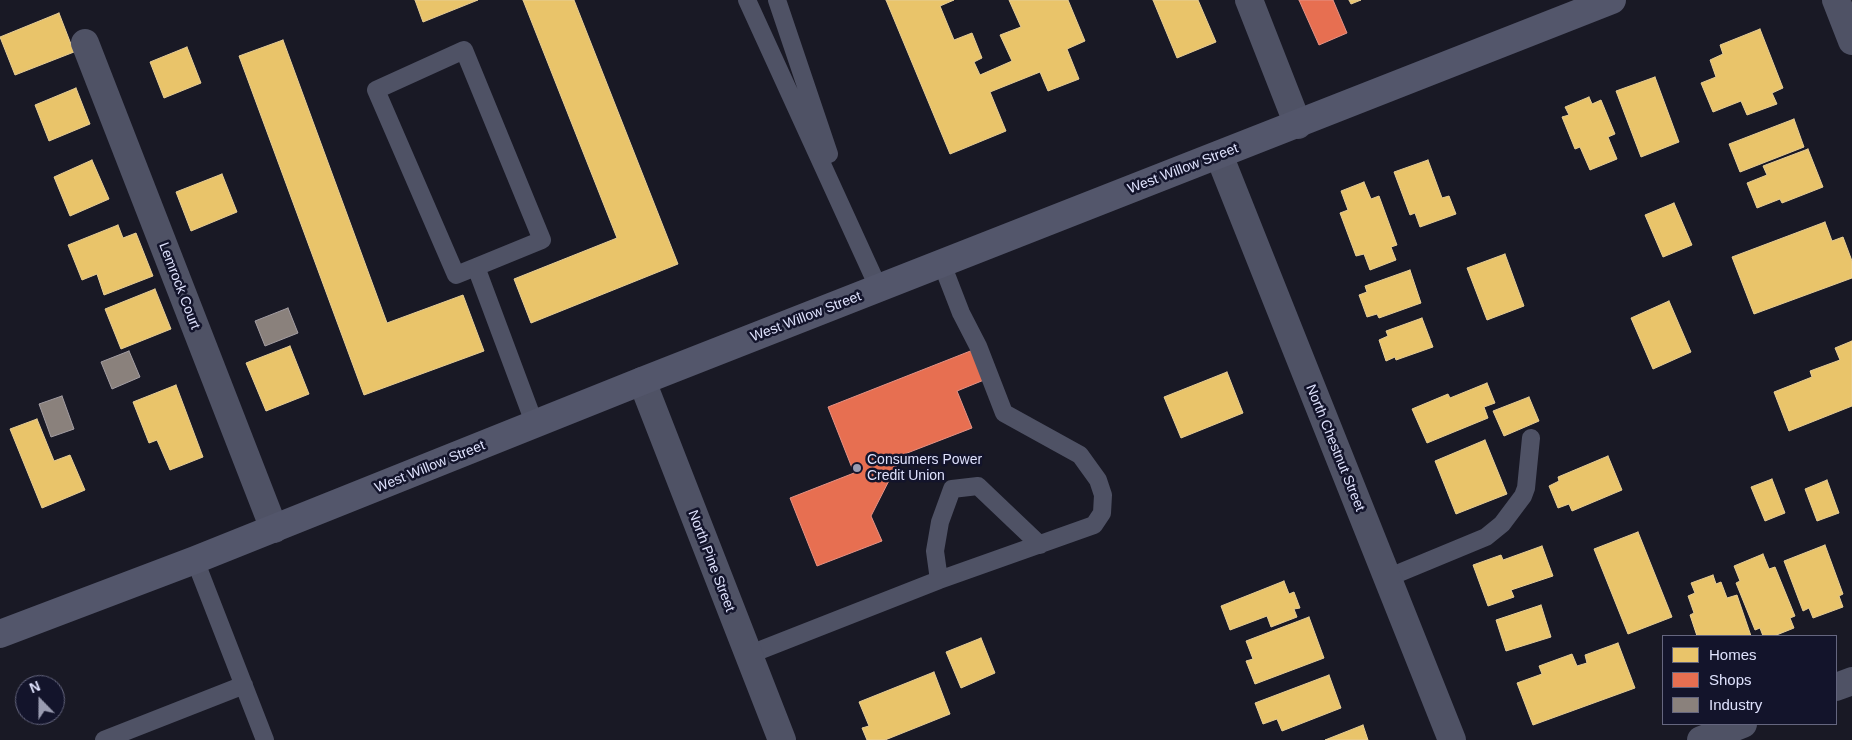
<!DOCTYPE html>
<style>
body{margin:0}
#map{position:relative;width:1852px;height:740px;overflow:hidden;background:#191925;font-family:Helvetica,sans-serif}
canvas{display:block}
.legend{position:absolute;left:1662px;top:635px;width:175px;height:90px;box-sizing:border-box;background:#13142b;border:1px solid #65667f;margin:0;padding:6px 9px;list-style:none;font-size:15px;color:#dfe2fd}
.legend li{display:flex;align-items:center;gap:10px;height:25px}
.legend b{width:25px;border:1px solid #65667f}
.north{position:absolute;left:15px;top:675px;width:50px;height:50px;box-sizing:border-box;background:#13142b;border:1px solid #65667f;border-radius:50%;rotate:338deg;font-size:14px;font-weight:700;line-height:20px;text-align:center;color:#dfe2fd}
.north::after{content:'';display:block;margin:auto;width:18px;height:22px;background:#9a9cb1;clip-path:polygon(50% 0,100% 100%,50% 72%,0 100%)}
</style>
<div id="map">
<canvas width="1852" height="740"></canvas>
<ul class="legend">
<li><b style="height:14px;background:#e9c46a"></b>Homes</li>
<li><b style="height:14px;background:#e76f51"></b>Shops</li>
<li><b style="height:14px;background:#8a817c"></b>Industry</li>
</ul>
<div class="north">N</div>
</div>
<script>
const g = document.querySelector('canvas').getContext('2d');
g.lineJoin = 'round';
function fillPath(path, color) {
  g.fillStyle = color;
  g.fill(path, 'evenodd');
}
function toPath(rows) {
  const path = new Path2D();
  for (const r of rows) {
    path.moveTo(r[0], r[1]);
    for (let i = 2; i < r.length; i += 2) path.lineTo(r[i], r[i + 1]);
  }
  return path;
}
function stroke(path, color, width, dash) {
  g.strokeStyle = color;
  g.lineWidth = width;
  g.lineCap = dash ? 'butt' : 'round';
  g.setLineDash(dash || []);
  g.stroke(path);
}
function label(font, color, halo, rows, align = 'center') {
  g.font = font + ' Helvetica,sans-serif';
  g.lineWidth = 5;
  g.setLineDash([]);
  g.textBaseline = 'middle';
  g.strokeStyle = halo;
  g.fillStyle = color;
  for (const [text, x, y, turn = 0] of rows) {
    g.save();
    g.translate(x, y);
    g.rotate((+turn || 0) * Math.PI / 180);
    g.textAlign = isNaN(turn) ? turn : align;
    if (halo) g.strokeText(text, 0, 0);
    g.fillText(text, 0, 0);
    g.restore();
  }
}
const homes = toPath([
 [415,0,478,0,423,22,415,0],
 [523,0,574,0,678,264,531,323,514,279,617,238,523,0],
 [886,0,954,0,940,6,954,40,972,33,982,58,974,62,980,75,1012,61,1000,35,1021,27,1009,0,1068,0,1085,41,1067,49,1079,79,1048,91,1040,72,990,92,1006,131,950,154,886,0],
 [1153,0,1198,0,1216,42,1177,58,1153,0],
 [1349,0,1361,0,1351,4,1349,0],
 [59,13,74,52,15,75,0,37,59,13],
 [1760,29,1783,88,1772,93,1777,104,1747,115,1741,101,1713,112,1701,83,1716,77,1710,60,1723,54,1720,45,1760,29],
 [283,40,387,323,463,295,484,351,364,395,239,56,283,40],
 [187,47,201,83,164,98,150,62,187,47],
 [1655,77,1679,142,1641,157,1616,91,1655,77],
 [76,88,90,124,49,141,35,105,76,88],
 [1589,97,1592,104,1601,100,1615,134,1608,137,1617,159,1590,170,1580,147,1575,149,1562,117,1569,115,1565,107,1589,97],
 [1794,119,1804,147,1740,172,1729,144,1794,119],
 [1808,149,1823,187,1782,203,1780,199,1757,208,1747,183,1767,175,1763,166,1808,149],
 [92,160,109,199,70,216,54,177,92,160],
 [1428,160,1442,198,1449,196,1456,214,1420,227,1415,213,1410,215,1394,172,1428,160],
 [222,174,237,212,191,231,176,192,222,174],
 [1364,182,1371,199,1379,196,1397,245,1391,247,1396,260,1370,270,1364,254,1356,256,1340,213,1348,210,1341,191,1364,182],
 [1674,203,1692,245,1663,257,1645,215,1674,203],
 [1825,222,1832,241,1843,237,1852,261,1852,278,1754,314,1732,257,1825,222],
 [118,225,123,238,136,233,153,276,104,295,97,274,82,280,68,245,118,225],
 [1505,254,1524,306,1487,320,1467,268,1505,254],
 [1410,270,1421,303,1379,318,1377,314,1367,317,1359,295,1367,292,1365,286,1410,270],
 [155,289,171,329,121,349,105,309,155,289],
 [1669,301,1691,352,1653,369,1631,318,1669,301],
 [1422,318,1433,347,1396,360,1395,357,1386,361,1379,340,1388,336,1386,331,1422,318],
 [1852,341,1852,406,1789,431,1774,392,1812,377,1810,371,1840,360,1835,348,1852,341],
 [290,346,309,394,266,411,246,363,290,346],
 [1227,372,1243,413,1181,438,1164,397,1227,372],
 [1487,383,1495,403,1484,407,1488,418,1427,443,1412,409,1448,394,1450,398,1487,383],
 [176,385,203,457,170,470,157,440,149,443,133,402,176,385],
 [1529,397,1539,421,1504,436,1493,411,1529,397],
 [37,419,54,461,70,455,85,490,42,508,10,429,37,419],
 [1485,440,1507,494,1456,514,1435,461,1485,440],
 [1608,456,1622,490,1572,511,1569,504,1558,508,1549,486,1559,481,1558,477,1608,456],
 [1772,479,1785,513,1765,521,1751,487,1772,479],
 [1827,480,1839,513,1817,521,1805,489,1827,480],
 [1638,532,1672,617,1628,634,1594,549,1638,532],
 [1825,545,1843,594,1839,596,1843,607,1813,618,1809,608,1803,611,1784,561,1825,545],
 [1542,546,1553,576,1511,590,1514,597,1488,606,1473,565,1501,555,1503,560,1542,546],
 [1763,554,1769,569,1775,567,1795,616,1790,618,1794,628,1774,636,1763,636,1760,628,1755,630,1736,583,1740,581,1734,566,1763,554],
 [1713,575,1716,584,1721,582,1727,598,1737,595,1751,636,1697,636,1690,615,1694,613,1688,596,1695,593,1691,583,1713,575],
 [1284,581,1289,594,1294,592,1300,608,1294,609,1297,617,1271,627,1267,616,1230,630,1221,606,1284,581],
 [1541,605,1551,637,1506,651,1496,620,1541,605],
 [1309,617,1324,658,1255,684,1246,661,1253,659,1246,641,1309,617],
 [981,638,995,673,961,688,946,652,981,638],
 [1618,643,1635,688,1533,725,1517,683,1542,674,1539,666,1572,654,1577,666,1587,663,1585,655,1618,643],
 [934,672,950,714,885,740,867,740,862,728,869,726,859,702,934,672],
 [1329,675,1341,708,1282,731,1277,719,1263,724,1255,703,1329,675],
 [1363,725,1368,740,1325,740,1363,725]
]);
const shops = toPath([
 [1299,0,1333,0,1347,33,1319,45,1299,0],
 [973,350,984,380,957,391,972,428,902,455,871,516,882,541,817,566,790,498,854,473,828,407,973,350]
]);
const industry = toPath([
 [288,308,298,333,265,346,255,321,288,308],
 [129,351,140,377,112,389,101,362,129,351],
 [62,396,74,429,51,437,39,404,62,396]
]);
const lane = toPath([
 [747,0,879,289],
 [777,0,829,154],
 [476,267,542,240,464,50,376,90,456,275,476,267,535,425],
 [195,560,265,740],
 [1387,578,1486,537,1502,524,1523,496,1526,488,1531,438],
 [939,580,935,551,940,522,952,489,978,486,1040,545],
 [748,655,939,580,1094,525,1102,513,1103,495,1098,480,1080,455,1004,413,978,346,961,313,942,264],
 [104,740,244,685]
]);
const street = toPath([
 [1249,0,1298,125],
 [1836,0,1852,41],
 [85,43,274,529],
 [1219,155,1452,740],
 [642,381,782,740],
 [1836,687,1852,681],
 [1701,740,1743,724]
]);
const secondary = toPath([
 [0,634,195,560,642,381,1612,0]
]);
const markers = [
 [857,468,5,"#9a9cb1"]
];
const streetNames = [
 ["West Willow Street",1183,169,-21],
 ["Lemrock Court",179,286,69],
 ["West Willow Street",806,317,-21],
 ["North Chestnut Street",1335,448,68],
 ["West Willow Street",430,467,-22],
 ["North Pine Street",711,561,69]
];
const poiNames = [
 ["Consumers Power",867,460],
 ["Credit Union",867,476]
];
fillPath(homes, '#e9c46a');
stroke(homes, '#e6cd96', 1);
fillPath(shops, '#e76f51');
stroke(shops, '#e59285', 1);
fillPath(industry, '#8a817c');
stroke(industry, '#a49ea3', 1);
stroke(lane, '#4f5265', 18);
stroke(street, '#4f5265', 28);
stroke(secondary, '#53566b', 28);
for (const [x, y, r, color] of markers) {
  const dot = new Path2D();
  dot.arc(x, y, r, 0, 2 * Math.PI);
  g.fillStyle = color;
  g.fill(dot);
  stroke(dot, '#13142b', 2);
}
label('14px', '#dfe2fd', '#13142b', streetNames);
label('14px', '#dfe2fd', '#13142b', poiNames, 'left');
</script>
